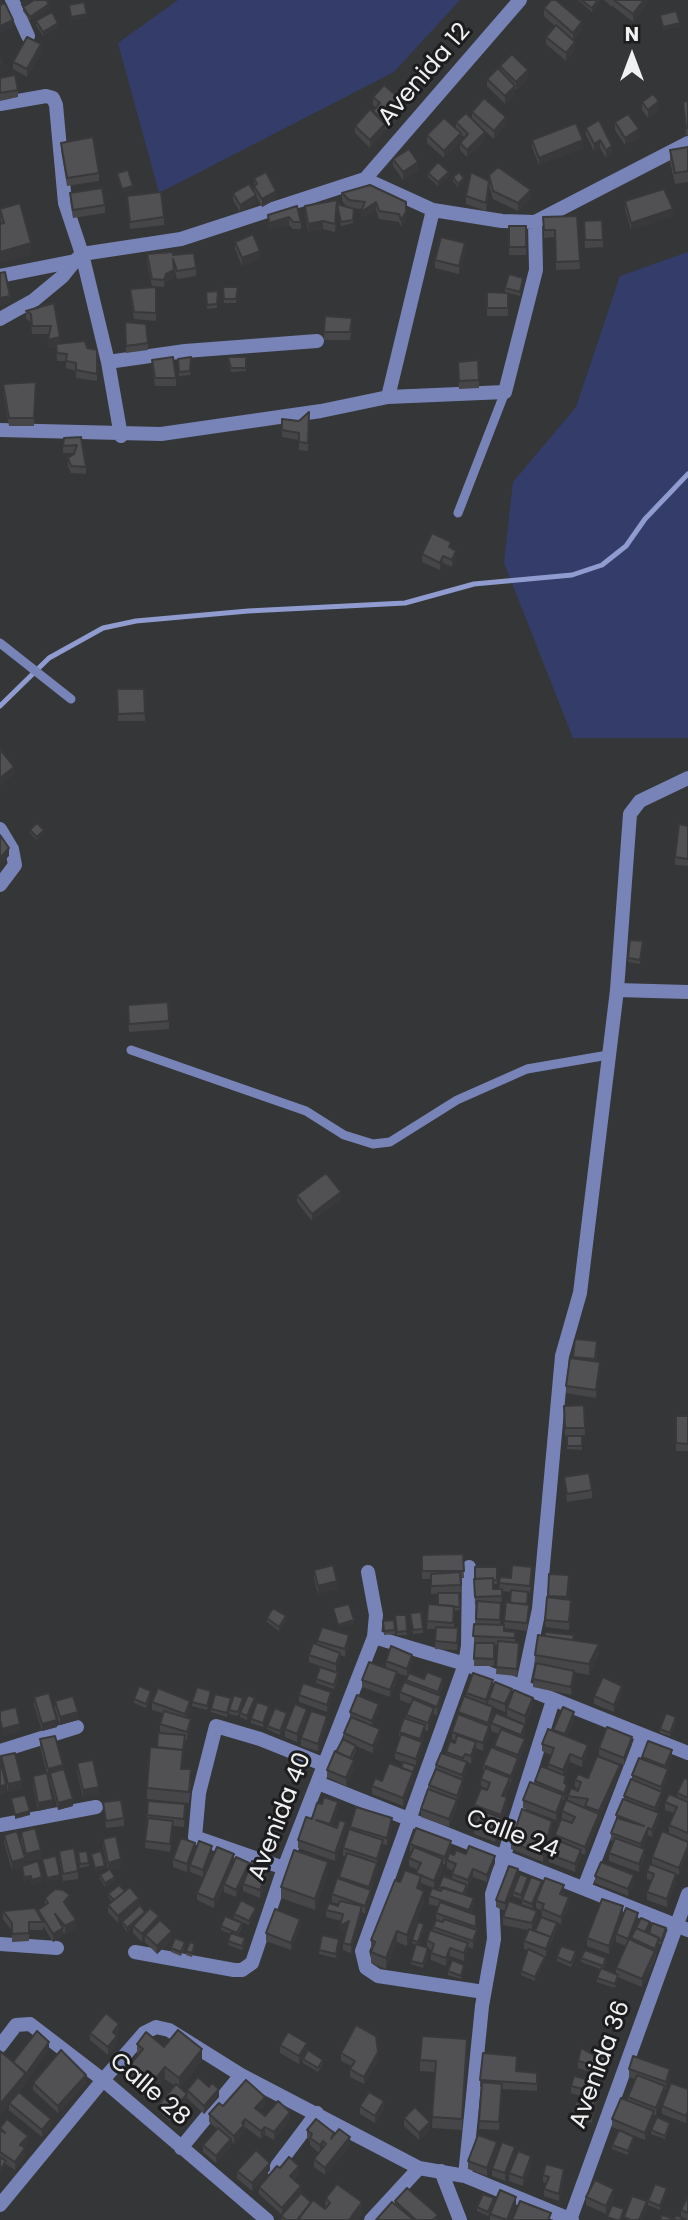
<!DOCTYPE html>
<style>
body{margin:0}
#map{position:relative;width:688px;height:2220px;overflow:hidden;background:#353638;font-family:Poppins,sans-serif}
canvas{display:block}
.north{position:absolute;left:597px;top:21px;width:70px;height:70px;-webkit-text-stroke:5px #1d1d1e;paint-order:stroke;rotate:0deg;font-size:19px;font-weight:700;line-height:28px;text-align:center;color:#f0f1f3}
.north::after{content:'';display:block;margin:auto;width:24px;height:32px;background:#f0f1f3;clip-path:polygon(50% 0,100% 100%,50% 72%,0 100%)}
</style>
<div id="map">
<canvas width="688" height="2220"></canvas>
<div class="north">N</div>
</div>
<script>
const g = document.querySelector('canvas').getContext('2d');
g.lineJoin = 'round';
function fillPath(path, color) {
  g.fillStyle = color;
  g.fill(path, 'evenodd');
}
function toPath(rows) {
  const path = new Path2D();
  for (const r of rows) {
    path.moveTo(r[0], r[1]);
    for (let i = 2; i < r.length; i += 2) path.lineTo(r[i], r[i + 1]);
  }
  return path;
}
function stroke(path, color, width, dash) {
  g.strokeStyle = color;
  g.lineWidth = width;
  g.lineCap = dash ? 'butt' : 'round';
  g.setLineDash(dash || []);
  g.stroke(path);
}
function label(font, color, halo, rows, align = 'center') {
  g.font = font + ' Poppins,sans-serif';
  g.lineWidth = 6;
  g.setLineDash([]);
  g.textBaseline = 'middle';
  g.strokeStyle = halo;
  g.fillStyle = color;
  for (const [text, x, y, turn = 0] of rows) {
    g.save();
    g.translate(x, y);
    g.rotate((+turn || 0) * Math.PI / 180);
    g.textAlign = isNaN(turn) ? turn : align;
    if (halo) g.strokeText(text, 0, 0);
    g.fillText(text, 0, 0);
    g.restore();
  }
}
const green = toPath([
 [178,0,460,0,394,72,159,193,118,43],
 [688,252,688,738,573,738,504,563,513,482,576,407,620,276]
]);
const stream = toPath([
 [0,706,49,658,103,628,136,621,248,611,405,603,474,584,572,575,602,565,626,546,645,519,688,474]
]);
const lane = toPath([
 [458,513,505,392],
 [0,643,71,699],
 [131,1050,306,1111,344,1135,373,1144,390,1142,457,1100,527,1069,608,1055]
]);
const street = toPath([
 [12,0,28,36],
 [0,104,46,96,53,98,56,105,65,203,82,254,108,362,121,436],
 [365,179,520,0],
 [0,276,75,261,82,254,181,239,365,179,433,210,502,221,535,222,688,143],
 [0,319,34,300,63,276,75,261],
 [108,362,185,351,317,341],
 [388,397,433,210],
 [0,430,161,434,321,411,388,397,505,392,536,270,535,222],
 [0,829,12,849,15,865,0,885],
 [617,990,630,814,640,801,688,778],
 [469,1567,468,1646,465,1664,362,1951,366,1968,378,1976,484,1992],
 [374,1637,465,1664,688,1753],
 [522,1689,539,1609,562,1356,580,1293,617,990,688,992],
 [0,1751,77,1727],
 [318,1783,688,1930],
 [0,1825,96,1807],
 [284,1868,195,1837,199,1793,216,1726,260,1739,325,1765],
 [584,1888,643,1735],
 [0,1944,57,1948],
 [135,1952,234,1970,242,1970,252,1963,284,1868,374,1637,376,1615,368,1572],
 [0,2046,16,2025,30,2024,103,2080,267,2220],
 [181,2148,241,2075],
 [274,2170,317,2113],
 [441,2171,460,2220],
 [465,2176,482,2006,494,1939,492,1894,553,1700],
 [0,2205,103,2080,144,2033,156,2027,169,2030,241,2075,419,2168],
 [371,2220,419,2168,465,2176,572,2220],
 [570,2220,688,1894]
]);
const wall = toPath([
 [578,0,599,0,599,3,592,12],
 [604,0,648,0,648,2,633,22,614,7,614,5,612,7],
 [23,7,49,8,30,21,23,11],
 [544,8,582,30,574,40,575,50,566,61,546,44,546,37,555,26,544,16],
 [36,21,58,27,43,36,36,25],
 [41,52,27,77,13,69,13,62],
 [500,66,528,78,516,90,515,89,515,94,505,104,487,86,487,79,500,70],
 [0,78,18,90,18,97,0,101],
 [373,97,405,111,387,130,385,129,385,131,370,148,355,133,355,126,373,113,373,111,376,107,373,105],
 [688,101,688,135,686,136,683,102],
 [642,102,659,109,648,118,642,110],
 [472,112,506,125,494,139,478,125,485,140,467,157,460,150,460,143,465,138,461,134,461,141,444,158,427,143,427,135,456,129,456,122,472,119],
 [599,120,612,154,606,158,600,148,594,151,586,135,586,128],
 [615,122,639,137,625,145,615,130],
 [532,140,583,148,539,165,532,147],
 [61,143,99,173,99,181,67,186,61,150],
 [688,147,688,182,675,184,670,162,670,150],
 [393,159,418,170,403,180,393,166],
 [428,173,449,176,438,186,428,177],
 [489,175,531,197,518,211,493,199,489,185,486,211,466,204,466,196,489,181],
 [453,177,464,182,458,187,453,181],
 [254,178,276,199,262,207,256,196,256,203,240,212,233,200,233,193,254,193],
 [370,185,406,220,401,227,399,222,379,219,376,210,361,219,362,209,350,208,354,209,353,223,341,226,337,208,335,232,323,229,308,232,305,214,305,206,337,204,348,208,342,201,342,193],
 [70,193,105,205,105,213,73,218,70,201],
 [127,196,164,217,164,225,130,229],
 [625,201,673,216,631,230,625,209],
 [297,206,301,222,301,229,293,229,289,225,269,230,268,215],
 [0,209,31,255,1,224],
 [577,216,580,269,556,270,555,237,544,238,543,217],
 [602,220,603,247,585,248,584,221],
 [509,226,526,226,526,255,509,255],
 [235,242,260,258,242,266,235,249],
 [465,251,459,274,435,268,435,260],
 [147,254,173,255,196,268,196,276,177,279,174,268,174,278,166,281,164,287,152,286,147,262],
 [523,282,520,296,505,292,505,288],
 [156,287,156,321,134,319,130,296,130,289],
 [238,290,236,303,224,303,223,291],
 [218,291,217,308,207,309,206,296],
 [487,292,508,293,508,316,487,316],
 [54,303,60,344,97,350,97,381,76,378,76,371,66,368,66,361,57,361,56,346,48,348,49,334,32,334,31,322,26,319,26,311],
 [325,316,352,326,350,340,324,340],
 [125,322,148,343,148,350,126,353],
 [191,357,190,375,179,376,178,359],
 [228,357,246,357,246,371,231,372,228,361],
 [152,360,176,378,176,386,155,386,152,367],
 [478,360,479,388,459,389,458,369],
 [3,384,36,390,34,426,9,426,3,392],
 [309,412,308,451,299,450,299,440,282,437,282,419,299,421],
 [81,437,86,467,86,474,71,473,68,466,68,458,75,453,63,453,63,446],
 [451,549,456,559,452,567,443,563,440,570,422,562,422,554],
 [117,689,144,689,145,721,118,721],
 [688,826,688,866,675,865,675,857],
 [30,830,44,834,37,840,30,833],
 [643,945,640,964,628,962,628,958],
 [128,1013,169,1021,169,1029,129,1032],
 [297,1195,341,1199,312,1221,297,1202],
 [575,1339,597,1349,596,1362,600,1370,596,1398,566,1393,566,1386,573,1358],
 [584,1405,585,1435,571,1436,582,1436,582,1450,567,1449,567,1436,565,1436,564,1406],
 [676,1416,688,1416,688,1451,676,1451],
 [564,1477,592,1490,592,1498,567,1502],
 [463,1554,464,1578,460,1578,461,1592,431,1594,431,1579,422,1579,422,1555],
 [497,1567,497,1584,493,1584,493,1589,499,1589,500,1577,511,1578,532,1574,530,1593,528,1593,527,1605,529,1612,527,1631,504,1628,504,1631,515,1632,515,1642,519,1651,517,1676,496,1674,498,1645,494,1645,494,1666,474,1666,474,1624,476,1624,477,1604,475,1605,474,1579],
 [502,1591,511,1592,510,1603,506,1602,504,1625,500,1625],
 [314,1570,337,1589,318,1594,314,1578],
 [549,1574,569,1582,568,1599,571,1607,569,1630,545,1627],
 [459,1593,460,1610,454,1611,454,1628,458,1636,457,1650,435,1649,436,1629,427,1629,428,1604,438,1605],
 [410,1613,423,1629,423,1633,413,1634],
 [395,1615,406,1615,407,1635,397,1635],
 [267,1618,286,1620,279,1631,267,1622],
 [394,1620,395,1634,384,1635,383,1621],
 [573,1640,599,1655,589,1675,574,1672,574,1678,571,1695,533,1687,535,1655],
 [317,1641,349,1643,345,1657,340,1655,340,1661,336,1672,309,1662,309,1655,317,1645],
 [386,1661,412,1662,407,1676,397,1673,397,1680,390,1697,362,1687,362,1680,386,1668],
 [338,1677,334,1689,316,1683,316,1679],
 [406,1680,443,1686,439,1696,441,1704,437,1715,434,1714,428,1731,425,1730,422,1742,422,1749,415,1767,413,1780,403,1806,372,1794,372,1786,382,1781,401,1768,405,1763,395,1759,395,1752,399,1739,399,1732,406,1718,406,1715,411,1704,400,1700,400,1692,406,1683],
 [493,1686,512,1696,533,1705,525,1724,507,1716,507,1709,505,1712,493,1707,493,1715,489,1726,489,1733,483,1751,476,1748,471,1764,465,1761,467,1770,463,1780,463,1788,457,1803,457,1807,449,1827,421,1817,421,1809,429,1790,429,1785,436,1770,436,1765,446,1755,446,1752,455,1743,456,1741,452,1739,452,1732,458,1715,458,1712,466,1697,466,1693],
 [151,1694,146,1708,134,1703,134,1699],
 [211,1694,207,1710,192,1706,192,1702],
 [622,1694,614,1712,594,1704,594,1696],
 [299,1695,331,1700,327,1712,299,1702],
 [34,1697,57,1727,42,1731,34,1705],
 [55,1701,78,1720,60,1725,55,1709],
 [231,1701,227,1717,211,1712,211,1709],
 [243,1701,238,1716,229,1714,229,1710],
 [255,1701,247,1720,240,1717,240,1713],
 [152,1702,190,1708,187,1717,191,1726,187,1740,185,1739,182,1769,191,1781,189,1803,147,1799,147,1788,157,1748,164,1733,160,1732,160,1724,163,1713,152,1710],
 [269,1710,263,1727,251,1723,251,1719],
 [379,1711,373,1726,380,1737,373,1753,356,1746,356,1750,352,1759,354,1768,346,1786,327,1777,327,1770,344,1740,344,1733,350,1719,350,1712],
 [307,1716,297,1742,285,1737,285,1729],
 [287,1717,280,1735,267,1729,267,1726],
 [574,1719,567,1737,588,1753,582,1767,570,1762,564,1776,567,1792,564,1800,563,1800,556,1820,523,1808,523,1800,535,1784,535,1781,548,1769,548,1764,551,1755,542,1751,542,1744,553,1731,553,1730],
 [676,1721,670,1736,660,1733,660,1729],
 [491,1723,525,1733,523,1738,525,1746,505,1797,507,1805,502,1820,502,1826,495,1842,474,1834,474,1826,478,1814,474,1813,474,1805,488,1789,481,1786,481,1779,483,1772,483,1765,494,1748,499,1734,491,1731],
 [327,1724,318,1751,301,1746,301,1738],
 [40,1739,63,1769,73,1806,58,1810,50,1780,50,1776,48,1777,40,1747],
 [632,1744,624,1765,599,1756,599,1748],
 [1,1756,22,1788,8,1792,1,1764,6,1793,0,1794,0,1758,1,1764],
 [642,1757,672,1757,667,1769,668,1777,662,1793,662,1799,656,1812,659,1821,652,1837,648,1835,643,1848,645,1857,639,1872,609,1861,609,1853,613,1841,611,1841,611,1833,616,1820,616,1815,624,1799,624,1796,632,1780,632,1775,642,1759],
 [77,1763,99,1794,83,1798,77,1771],
 [620,1772,599,1819,585,1855,581,1853,581,1857,575,1872,549,1862,549,1854,555,1839,555,1835,562,1819,562,1811,568,1801,568,1796,578,1791,579,1789,575,1787,575,1780],
 [33,1776,53,1807,38,1811,33,1784],
 [688,1779,688,1841,669,1833,669,1825,674,1813,665,1810,665,1802,677,1798,677,1793],
 [103,1802,124,1818,124,1826,106,1828],
 [338,1809,332,1826,346,1829,335,1861,298,1848,298,1840,312,1819],
 [185,1812,184,1827,173,1826,170,1852,145,1848,147,1815],
 [392,1825,387,1845,383,1844,377,1866,377,1871,371,1889,371,1897,365,1914,362,1912,351,1953,343,1950,343,1943,346,1930,340,1933,341,1921,326,1917,326,1910,338,1906,339,1904,332,1902,332,1894,339,1878,346,1857,343,1856,343,1848,350,1829,350,1827],
 [552,1829,543,1862,511,1849,511,1842],
 [21,1832,41,1858,26,1861,21,1840],
 [4,1835,25,1865,42,1881,32,1884,31,1879,24,1881,22,1867,12,1870,4,1842],
 [103,1839,121,1867,110,1870,115,1881,105,1887,100,1879,100,1875,108,1870,103,1847],
 [688,1842,679,1875,676,1874,676,1881,667,1907,647,1900,647,1892,651,1880,647,1879,647,1871,671,1872,652,1864,652,1857],
 [410,1844,451,1848,445,1864,443,1864,443,1867,434,1888,421,1883,420,1889,424,1902,407,1946,397,1942,386,1969,371,1963,371,1940,400,1882,416,1874,418,1870,409,1866,409,1858,411,1852,410,1851],
 [59,1851,78,1871,78,1879,63,1881,59,1858],
 [195,1851,212,1854,203,1877,190,1872,190,1865,187,1872,173,1867,173,1859],
 [454,1855,495,1863,487,1882,473,1877,468,1888,467,1887,465,1895,474,1905,471,1913,476,1915,477,1937,473,1949,468,1947,464,1961,450,1956,446,1966,431,1960,431,1950,428,1948,428,1952,423,1968,411,1964,411,1961,416,1945,412,1943,412,1940,424,1928,418,1945,427,1947,427,1940,433,1931,433,1927,436,1920,436,1913,439,1907,429,1904,429,1896,439,1890,439,1887,452,1879,453,1871,447,1868,447,1860],
 [78,1856,89,1863,89,1866,80,1868],
 [234,1861,249,1870,269,1875,260,1898,243,1891,243,1884,247,1873,236,1897,224,1892,224,1886,214,1908,197,1900,197,1893],
 [328,1873,315,1910,281,1898,281,1887],
 [595,1876,634,1883,628,1896,595,1883],
 [518,1877,505,1911,496,1907,496,1900],
 [528,1881,521,1899,513,1896,513,1892],
 [542,1885,532,1908,522,1904,522,1900],
 [125,1891,139,1905,118,1923,108,1912,108,1905,112,1902,108,1897,108,1894],
 [564,1893,563,1895,569,1905,561,1924,542,1917,542,1911,536,1908,536,1901],
 [45,1898,70,1903,67,1906,76,1928,65,1934,63,1932,63,1936,53,1942,43,1926,43,1930,29,1930,29,1941,12,1942,12,1931,3,1919,3,1911,38,1913,38,1910,45,1906],
 [145,1912,159,1921,172,1939,157,1954,145,1942,145,1939,142,1942,133,1933,133,1926,127,1932,122,1925,122,1922],
 [256,1912,249,1925,234,1918,234,1914],
 [623,1914,609,1954,587,1946,587,1938],
 [503,1917,537,1919,532,1930,535,1931,557,1927,546,1957,544,1956,545,1960,535,1981,521,1975,521,1971,528,1950,524,1949,524,1941,528,1930,503,1925],
 [638,1921,632,1936,650,1925,646,1932,649,1933,666,1932,661,1944,659,1944,655,1958,642,1987,618,1977,615,1988,597,1982,597,1978,600,1969,581,1962,581,1958,606,1962,603,1969,616,1974,616,1968,626,1946,616,1942,616,1934],
 [221,1926,242,1927,238,1935,245,1942,242,1950,228,1945,231,1934,221,1930],
 [300,1926,291,1950,266,1941,266,1933],
 [339,1943,336,1958,319,1954,319,1950],
 [185,1946,181,1956,171,1952,171,1948],
 [195,1948,192,1957,186,1955,186,1951],
 [576,1955,571,1967,557,1961,557,1957],
 [464,1968,461,1979,448,1975,448,1971],
 [119,2031,117,2035,117,2043,108,2055,90,2040,90,2033],
 [137,2044,164,2047,202,2061,180,2087,187,2093,187,2090,219,2097,204,2114,187,2098,187,2102,170,2121,159,2111,159,2104,175,2086,165,2079,148,2100,126,2081,126,2070,137,2056],
 [280,2045,307,2051,299,2064,280,2053],
 [49,2050,26,2081,26,2084,19,2092,51,2127,42,2137,9,2110,9,2104,0,2115,0,2051,13,2062],
 [467,2050,462,2130,432,2128,435,2072,420,2071,420,2060],
 [341,2053,378,2060,364,2084,350,2077,350,2069,352,2066,341,2061],
 [599,2058,607,2061,603,2076,578,2068,578,2061],
 [303,2059,323,2063,318,2072,303,2063],
 [629,2069,670,2076,666,2090,665,2089,665,2093,656,2115,654,2115,654,2118,645,2140,612,2127,612,2119,628,2101,628,2097,635,2079,629,2077],
 [517,2071,537,2073,537,2091,502,2089,499,2130,479,2129,482,2087,480,2087,480,2080],
 [33,2083,86,2083,58,2113,33,2090],
 [571,2086,600,2090,592,2123,573,2118,573,2110,581,2103,581,2096,571,2093],
 [688,2089,686,2123,662,2114,662,2106],
 [265,2105,259,2111,265,2116,290,2119,274,2140,265,2135,261,2139,245,2127,244,2132,234,2144,231,2140,231,2147,216,2163,203,2152,203,2145,217,2129,209,2122,209,2114,223,2106],
 [360,2106,384,2109,375,2123,360,2114],
 [404,2118,430,2129,419,2140,404,2126],
 [670,2126,665,2139,651,2134,651,2130],
 [0,2128,28,2143,24,2148,25,2156,15,2170,6,2164,0,2174],
 [307,2130,334,2135,350,2145,325,2175,314,2167,314,2159,319,2153,310,2145,310,2140,307,2138],
 [634,2141,628,2155,612,2149,612,2145],
 [497,2150,487,2176,468,2169,468,2161],
 [515,2155,505,2181,492,2176,492,2169],
 [531,2164,523,2186,509,2181,509,2173],
 [280,2168,299,2173,294,2180,301,2194,311,2202,325,2209,326,2198,362,2214,357,2220,281,2220,282,2215,259,2194,259,2187],
 [270,2170,252,2191,237,2178,237,2171],
 [543,2175,564,2177,559,2201,544,2196,544,2189,546,2184,543,2182],
 [667,2192,660,2210,648,2205,648,2201],
 [586,2197,614,2197,606,2214,586,2205],
 [688,2198,688,2220,674,2220,681,2217,681,2210],
 [395,2201,438,2220,376,2220,395,2205],
 [494,2202,488,2216,477,2211,477,2207],
 [516,2205,510,2220,490,2220,490,2214]
]);
const shadedWall = toPath([
 [24,0,31,0,21,6,21,2],
 [598,0,599,3,592,12,592,8],
 [644,0,648,0,648,2,633,22,633,14],
 [49,4,49,8,30,21,30,17],
 [87,14,87,18,71,21,71,17],
 [13,20,13,27,0,33,0,26],
 [582,22,582,30,573,41,573,33],
 [58,23,58,27,43,36,43,32],
 [680,23,680,27,663,31,663,27],
 [575,42,575,50,566,61,566,53],
 [41,44,41,52,27,77,27,69],
 [3,56,3,64,0,66,0,58],
 [528,70,528,78,516,90,516,82],
 [515,86,515,94,505,104,505,96],
 [659,101,659,109,648,118,648,110],
 [405,103,405,111,387,130,387,123],
 [506,117,506,125,494,139,494,131],
 [385,124,385,131,370,148,370,140],
 [639,129,639,137,625,145,625,138],
 [485,132,485,140,467,157,467,150],
 [461,133,461,141,444,158,444,151],
 [583,140,583,148,539,165,539,158],
 [600,140,600,148,594,151,594,144],
 [612,146,612,154,606,158,606,150],
 [418,162,418,170,403,180,403,172],
 [449,172,449,176,438,186,438,182],
 [464,178,464,182,458,187,458,184],
 [133,186,133,190,122,193,122,189],
 [531,190,531,197,518,211,518,203],
 [276,191,276,199,262,207,262,199],
 [256,195,256,203,240,212,240,205],
 [376,202,376,210,361,219,361,212],
 [673,209,673,216,631,230,631,223],
 [406,212,406,220,401,227,401,220],
 [289,217,289,225,269,230,269,223],
 [323,221,323,229,308,232,308,224],
 [31,243,31,255,0,263,0,252],
 [465,243,465,251,459,274,459,266],
 [260,251,260,258,242,266,242,258],
 [174,270,174,278,166,281,164,287,164,280,166,274],
 [10,296,10,303,0,306,0,298],
 [60,337,60,345,48,348,48,340],
 [456,551,456,559,452,567,452,560],
 [443,556,443,563,440,570,440,563],
 [14,767,14,774,0,786,0,778],
 [44,830,44,834,37,840,37,837],
 [9,848,9,856,0,865,0,858],
 [341,1192,341,1199,312,1221,312,1214],
 [600,1362,600,1370,596,1398,596,1390],
 [337,1581,337,1589,318,1594,318,1586],
 [286,1616,286,1620,279,1631,279,1627],
 [354,1620,354,1624,338,1628,338,1625],
 [349,1635,349,1643,345,1657,345,1649],
 [599,1644,599,1655,589,1675,589,1664],
 [340,1653,340,1661,336,1672,336,1664],
 [412,1655,412,1662,407,1676,407,1669],
 [574,1671,574,1678,571,1695,571,1687],
 [397,1672,397,1680,390,1697,390,1690],
 [443,1678,443,1686,438,1699,438,1692],
 [493,1680,493,1688,486,1708,486,1700],
 [622,1686,622,1694,614,1712,614,1705],
 [512,1689,512,1696,505,1712,505,1704],
 [331,1692,331,1700,327,1712,327,1705],
 [441,1696,441,1704,437,1715,437,1707],
 [255,1698,255,1701,247,1720,247,1716],
 [533,1698,533,1705,525,1724,525,1716],
 [190,1701,190,1708,185,1722,185,1714],
 [379,1704,379,1711,372,1729,372,1721],
 [269,1706,269,1710,263,1727,263,1723],
 [493,1707,493,1715,489,1726,489,1733,483,1751,483,1743,488,1730,488,1723],
 [434,1708,434,1716,428,1731,428,1723],
 [307,1709,307,1716,297,1742,297,1734],
 [78,1712,78,1720,60,1725,60,1717],
 [574,1712,574,1719,565,1742,565,1734],
 [287,1713,287,1717,280,1735,280,1731],
 [327,1716,327,1724,318,1751,318,1744],
 [191,1719,191,1726,187,1740,187,1732],
 [57,1720,57,1727,42,1731,42,1724],
 [20,1724,20,1732,2,1736,2,1729],
 [425,1725,425,1732,422,1742,422,1749,416,1767,416,1759,420,1746,420,1739],
 [525,1725,525,1733,521,1743,521,1735],
 [380,1729,380,1737,373,1753,373,1746],
 [632,1737,632,1744,624,1765,624,1758],
 [525,1739,525,1746,511,1784,511,1776],
 [476,1742,476,1750,471,1764,471,1756],
 [588,1745,588,1753,582,1767,582,1759],
 [672,1750,672,1757,665,1773,665,1766],
 [570,1754,570,1762,563,1778,563,1770],
 [354,1760,354,1768,346,1786,346,1778],
 [467,1762,467,1770,463,1780,463,1788,457,1803,457,1796,462,1783,462,1775],
 [63,1765,63,1773,50,1773,50,1776,48,1777,48,1769],
 [620,1765,620,1772,599,1819,599,1811],
 [415,1766,413,1780,403,1806,403,1798],
 [668,1769,668,1777,662,1793,662,1799,655,1816,655,1808,661,1794,661,1787],
 [510,1778,510,1785,502,1803,502,1796],
 [22,1781,22,1788,8,1792,8,1784],
 [6,1785,6,1793,0,1794,0,1786],
 [567,1785,567,1792,564,1800,564,1793],
 [99,1787,99,1794,83,1798,83,1790],
 [563,1795,563,1802,556,1820,556,1813],
 [507,1797,507,1805,502,1820,502,1826,495,1842,495,1834],
 [73,1799,73,1806,58,1810,58,1803],
 [53,1800,53,1807,38,1811,38,1803],
 [457,1800,457,1807,449,1827,449,1819],
 [338,1802,338,1809,330,1831,330,1824],
 [30,1811,30,1815,15,1819,15,1815],
 [659,1813,659,1821,652,1837,652,1830],
 [599,1814,599,1821,585,1855,585,1847],
 [392,1818,392,1825,387,1845,387,1838],
 [552,1821,552,1829,543,1862,543,1855],
 [346,1822,346,1829,335,1861,335,1853],
 [648,1828,648,1835,641,1852,641,1844],
 [383,1840,383,1847,377,1866,377,1871,369,1894,369,1887,377,1864,377,1859],
 [451,1841,451,1848,445,1864,445,1857],
 [195,1843,195,1851,187,1872,187,1864],
 [212,1846,212,1854,203,1877,203,1870],
 [688,1846,688,1853,679,1875,679,1868],
 [645,1849,645,1857,639,1872,639,1864],
 [41,1850,41,1858,26,1861,26,1854],
 [581,1850,581,1857,575,1872,575,1864],
 [234,1854,234,1862,214,1908,214,1900],
 [495,1856,495,1863,487,1882,487,1875],
 [25,1858,25,1866,12,1870,12,1862],
 [121,1859,121,1867,108,1870,108,1863],
 [443,1859,443,1867,434,1888,434,1881],
 [328,1862,328,1873,315,1910,315,1899],
 [249,1863,249,1870,236,1897,236,1890],
 [105,1866,105,1869,95,1872,95,1868],
 [269,1867,269,1875,260,1898,260,1890],
 [473,1869,473,1877,468,1888,468,1880],
 [518,1869,518,1877,505,1911,505,1903],
 [676,1874,676,1881,667,1907,667,1899],
 [60,1875,60,1879,47,1882,47,1878],
 [634,1875,634,1883,628,1896,628,1889],
 [31,1876,31,1879,24,1881,24,1877],
 [421,1876,421,1887,417,1899,417,1888],
 [42,1877,42,1881,32,1884,32,1880],
 [115,1877,115,1881,105,1887,105,1883],
 [528,1877,528,1881,521,1899,521,1895],
 [542,1881,542,1885,532,1908,532,1904],
 [371,1890,371,1897,365,1914,365,1906],
 [424,1891,424,1902,407,1946,407,1935],
 [70,1895,70,1903,64,1909,64,1902],
 [569,1897,569,1905,561,1924,561,1917],
 [139,1898,139,1905,118,1923,118,1916],
 [474,1898,474,1905,469,1918,469,1910],
 [362,1906,362,1914,351,1953,351,1945],
 [623,1906,623,1914,609,1954,609,1946],
 [256,1908,256,1912,249,1925,249,1921],
 [537,1911,537,1919,532,1931,532,1923],
 [145,1912,145,1915,127,1932,127,1928],
 [638,1913,638,1921,628,1946,628,1939],
 [159,1916,159,1924,145,1935,145,1939,142,1942,142,1934],
 [300,1919,300,1926,291,1950,291,1943],
 [76,1920,76,1928,65,1934,65,1926],
 [349,1921,349,1929,340,1933,340,1926],
 [557,1923,557,1927,551,1941,551,1945,546,1957,546,1949],
 [63,1928,63,1936,53,1942,53,1934],
 [477,1930,477,1937,473,1949,473,1941],
 [172,1931,172,1939,157,1954,157,1946],
 [397,1931,397,1942,386,1969,386,1958],
 [659,1938,659,1946,642,1987,642,1979],
 [468,1943,468,1950,464,1961,464,1953],
 [450,1948,450,1956,446,1966,446,1958],
 [545,1957,545,1960,535,1981,535,1977],
 [119,2024,119,2031,113,2040,113,2032],
 [117,2036,117,2043,108,2055,108,2047],
 [49,2042,49,2050,26,2081,26,2084,0,2115,0,2104],
 [307,2043,307,2051,299,2064,299,2056],
 [202,2049,202,2061,179,2089,179,2078],
 [378,2052,378,2060,364,2084,364,2077],
 [607,2053,607,2061,603,2076,603,2068],
 [165,2067,165,2079,148,2100,148,2088],
 [670,2069,670,2076,666,2090,666,2082],
 [86,2075,86,2083,58,2113,58,2106],
 [600,2083,600,2090,592,2123,592,2115],
 [665,2086,665,2093,656,2115,656,2108],
 [219,2089,219,2097,204,2114,204,2106],
 [187,2094,187,2102,170,2121,170,2114],
 [265,2097,265,2105,255,2115,255,2108],
 [384,2101,384,2109,375,2123,375,2116],
 [654,2111,654,2118,645,2140,645,2133],
 [290,2112,290,2119,274,2140,274,2132],
 [51,2119,51,2127,42,2137,42,2130],
 [245,2119,244,2132,234,2144,234,2136],
 [430,2122,430,2129,419,2140,419,2133],
 [265,2127,265,2135,261,2139,261,2131],
 [28,2136,28,2143,20,2153,20,2145],
 [350,2137,350,2145,325,2175,325,2168],
 [634,2137,634,2141,628,2155,628,2151],
 [231,2139,231,2147,216,2163,216,2156],
 [323,2141,323,2149,320,2153,320,2145],
 [497,2142,497,2150,487,2176,487,2168],
 [515,2147,515,2155,505,2181,505,2173],
 [25,2148,25,2156,15,2170,15,2162],
 [531,2156,531,2164,523,2186,523,2178],
 [6,2161,6,2165,0,2174,0,2170],
 [270,2163,270,2170,252,2191,252,2183],
 [299,2166,299,2173,290,2184,290,2176],
 [564,2169,564,2177,559,2201,559,2194],
 [301,2186,301,2193,282,2216,282,2208],
 [667,2188,667,2192,660,2210,660,2206],
 [614,2189,614,2197,606,2214,606,2206],
 [516,2197,516,2205,510,2220,507,2220],
 [647,2201,647,2209,642,2220,639,2220],
 [362,2202,362,2214,357,2220,349,2220]
]);
const building = toPath([
 [34,0,46,0,49,4,30,17,23,7,34,0],
 [551,0,556,0,582,22,573,33,544,8,551,0],
 [581,0,598,0,592,8,581,0],
 [614,0,644,0,633,14,614,0],
 [84,2,87,14,71,17,69,5,84,2],
 [5,3,13,20,0,26,0,5,5,3],
 [676,11,680,23,663,27,660,15,676,11],
 [52,12,58,23,43,32,36,21,52,12],
 [556,25,575,42,566,53,546,37,556,25],
 [27,37,41,44,27,69,13,62,27,37],
 [512,54,528,70,516,82,500,66,512,54],
 [498,68,515,86,505,96,487,79,498,68],
 [15,75,18,90,0,93,0,78,15,75],
 [384,85,405,103,387,123,373,111,380,103,373,97,384,85],
 [653,94,659,101,648,110,642,102,653,94],
 [484,98,506,117,494,131,472,112,484,98],
 [688,101,688,128,686,128,683,102,688,101],
 [370,109,385,124,370,140,355,126,370,109],
 [466,113,485,132,467,150,460,143,468,134,456,122,466,113],
 [628,114,639,129,625,138,615,122,628,114],
 [444,118,461,133,444,151,427,135,444,118],
 [599,120,612,146,606,150,600,140,594,144,586,128,599,120],
 [576,123,583,140,539,158,532,140,576,123],
 [93,137,99,173,67,178,61,143,93,137],
 [688,147,688,171,675,173,670,150,688,147],
 [409,149,418,162,403,172,393,159,409,149],
 [438,162,449,172,438,182,428,173,438,162],
 [498,167,531,190,518,203,493,191,489,175,498,167],
 [128,170,133,186,122,189,117,173,128,170],
 [266,172,276,191,262,199,254,186,257,184,254,178,266,172],
 [459,172,464,178,458,184,453,177,459,172],
 [471,172,489,181,486,203,466,196,471,172],
 [249,184,256,195,240,205,233,193,249,184],
 [370,185,406,202,406,212,401,220,399,214,379,211,376,202,361,212,365,202,349,200,342,193,370,185],
 [102,188,105,205,73,210,70,193,102,188],
 [664,189,673,209,631,223,625,201,664,189],
 [161,192,164,217,130,222,127,196,161,192],
 [337,200,335,224,323,221,308,224,305,206,337,200],
 [20,203,31,243,0,252,0,224,4,223,0,209,20,203],
 [337,204,354,209,353,220,341,222,337,204],
 [297,206,301,222,293,222,289,217,269,223,268,215,297,206],
 [577,216,580,261,556,262,555,230,544,230,543,217,577,216],
 [602,220,603,240,585,240,584,221,602,220],
 [509,226,526,226,526,247,509,247,509,226],
 [253,234,260,251,242,258,235,242,253,234],
 [441,237,465,243,459,266,435,260,441,237],
 [173,252,173,255,194,253,196,268,177,271,173,259,174,270,166,274,164,280,152,279,147,254,173,252],
 [5,272,10,296,0,298,0,273,5,272],
 [509,274,523,278,520,292,505,288,509,274],
 [156,287,156,313,134,312,130,289,156,287],
 [223,287,238,287,236,299,224,299,223,287],
 [218,291,217,304,207,305,206,292,218,291],
 [487,292,508,293,508,308,487,308,487,292],
 [54,303,60,337,48,340,51,326,32,326,31,314,26,311,54,303],
 [325,316,352,318,350,332,324,332,325,316],
 [125,322,146,324,148,343,126,346,125,322],
 [85,341,87,348,97,350,97,374,76,370,76,363,66,361,67,354,57,353,56,344,85,341],
 [173,357,176,378,155,378,152,360,173,357],
 [191,357,190,371,179,372,178,359,191,357],
 [228,357,246,357,246,368,231,368,228,357],
 [478,360,479,380,459,381,458,362,478,360],
 [36,382,34,418,9,418,3,384,36,382],
 [309,412,308,443,299,442,299,433,282,430,282,419,299,421,309,412],
 [81,437,86,467,71,466,68,458,74,454,77,445,63,446,64,438,81,437],
 [432,533,451,542,449,547,456,551,452,560,443,556,440,563,422,554,432,533],
 [117,689,144,689,145,713,118,714,117,689],
 [0,749,14,767,0,778,0,749],
 [37,823,44,830,37,837,30,830,37,823],
 [679,824,688,826,688,859,675,857,679,824],
 [0,835,9,848,0,858,0,835],
 [630,940,643,941,640,960,628,958,630,940],
 [168,1002,169,1021,129,1024,128,1005,168,1002],
 [326,1173,341,1192,312,1214,297,1195,326,1173],
 [575,1339,597,1341,595,1359,573,1357,575,1339],
 [570,1358,600,1362,596,1390,566,1386,570,1358],
 [584,1405,585,1428,565,1428,564,1406,584,1405],
 [676,1416,688,1416,688,1444,676,1443,676,1416],
 [567,1436,582,1436,582,1446,567,1446,567,1436],
 [589,1473,592,1490,567,1494,564,1477,589,1473],
 [463,1554,464,1571,422,1571,422,1555,463,1554],
 [333,1565,337,1581,318,1586,314,1570,333,1565],
 [512,1565,532,1567,530,1586,499,1583,500,1577,511,1578,512,1565],
 [475,1567,497,1567,497,1580,493,1580,493,1578,475,1579,475,1567],
 [460,1572,461,1585,431,1586,431,1574,460,1572],
 [549,1574,569,1575,567,1597,548,1596,549,1574],
 [493,1578,493,1589,502,1589,502,1596,475,1597,474,1579,493,1578],
 [511,1590,528,1592,527,1604,510,1603,511,1590],
 [438,1593,459,1593,460,1607,438,1605,438,1593],
 [547,1597,571,1600,569,1622,545,1620,547,1597],
 [477,1601,501,1603,500,1620,476,1619,477,1601],
 [506,1602,529,1605,527,1623,504,1621,506,1602],
 [349,1604,354,1620,338,1625,333,1608,349,1604],
 [428,1604,454,1606,453,1623,427,1621,428,1604],
 [273,1608,286,1616,279,1627,267,1618,273,1608],
 [421,1612,423,1629,413,1630,410,1613,421,1612],
 [395,1615,406,1615,407,1631,397,1632,395,1615],
 [394,1620,395,1630,384,1631,383,1621,394,1620],
 [474,1624,504,1625,504,1631,515,1632,515,1638,473,1636,474,1624],
 [322,1627,349,1635,345,1649,317,1641,322,1627],
 [436,1627,458,1628,457,1643,435,1641,436,1627],
 [545,1632,574,1635,573,1640,545,1636,545,1632],
 [538,1635,599,1644,589,1664,535,1655,538,1635],
 [498,1641,519,1643,517,1669,496,1667,498,1641],
 [313,1643,340,1653,336,1664,309,1655,313,1643],
 [475,1643,494,1643,494,1659,474,1658,475,1643],
 [391,1646,412,1655,407,1669,386,1661,391,1646],
 [369,1662,397,1672,390,1690,362,1680,369,1662],
 [536,1663,574,1671,571,1687,533,1679,536,1663],
 [320,1667,338,1673,334,1685,316,1679,320,1667],
 [427,1672,443,1678,438,1692,406,1680,409,1673,424,1679,427,1672],
 [473,1673,493,1680,486,1700,466,1693,473,1673],
 [603,1677,622,1686,614,1705,594,1696,603,1677],
 [404,1682,441,1696,437,1707,400,1692,404,1682],
 [495,1682,512,1689,505,1704,489,1698,495,1682],
 [303,1683,331,1692,327,1705,299,1695,303,1683],
 [139,1686,151,1691,146,1704,134,1699,139,1686],
 [197,1687,211,1691,207,1706,192,1702,197,1687],
 [158,1688,190,1701,185,1714,152,1702,158,1688],
 [514,1690,533,1698,525,1716,507,1708,514,1690],
 [49,1693,57,1720,42,1724,34,1697,49,1693],
 [215,1694,231,1698,227,1713,211,1709,215,1694],
 [234,1695,243,1698,238,1712,229,1710,234,1695],
 [248,1695,255,1698,247,1716,240,1713,248,1695],
 [357,1695,379,1704,372,1721,350,1712,357,1695],
 [73,1696,78,1712,60,1717,55,1701,73,1696],
 [464,1696,493,1707,488,1723,458,1712,464,1696],
 [413,1699,434,1708,428,1723,406,1715,413,1699],
 [257,1702,269,1706,263,1723,251,1719,257,1702],
 [295,1704,307,1709,297,1734,285,1729,295,1704],
 [16,1707,20,1724,2,1729,0,1719,0,1711,16,1707],
 [563,1707,574,1712,565,1734,553,1730,563,1707],
 [275,1708,287,1713,280,1731,267,1726,275,1708],
 [164,1711,191,1719,187,1732,160,1724,164,1711],
 [311,1711,327,1716,318,1744,301,1738,311,1711],
 [496,1713,525,1725,521,1735,491,1723,496,1713],
 [666,1713,676,1717,670,1733,660,1729,666,1713],
 [458,1714,489,1726,483,1743,452,1732,458,1714],
 [351,1717,380,1729,373,1746,344,1733,351,1717],
 [404,1718,425,1725,420,1739,399,1732,404,1718],
 [607,1727,632,1737,624,1758,599,1748,607,1727],
 [501,1729,525,1739,518,1755,494,1746,501,1729],
 [548,1729,588,1745,582,1759,570,1754,563,1770,548,1764,554,1748,542,1744,548,1729],
 [158,1733,185,1735,183,1750,157,1747,158,1733],
 [401,1734,422,1742,416,1759,395,1752,401,1734],
 [457,1735,476,1742,471,1756,465,1754,463,1758,446,1752,450,1741,455,1743,457,1735],
 [55,1736,63,1765,48,1769,40,1739,55,1736],
 [343,1739,356,1746,350,1758,336,1752,343,1739],
 [648,1741,672,1750,665,1766,642,1757,648,1741],
 [150,1747,183,1750,181,1769,191,1769,189,1792,147,1788,150,1747],
 [491,1747,518,1758,511,1776,483,1765,491,1747],
 [335,1751,354,1760,346,1778,327,1770,335,1751],
 [15,1753,22,1781,8,1784,1,1756,15,1753],
 [441,1753,467,1762,462,1775,436,1765,441,1753],
 [597,1756,620,1765,599,1811,585,1806,588,1799,568,1796,571,1788,578,1791,581,1782,575,1780,578,1774,588,1778,597,1756],
 [0,1758,6,1785,0,1786,0,1758],
 [639,1758,668,1769,661,1787,632,1775,639,1758],
 [93,1760,99,1787,83,1790,77,1763,93,1760],
 [403,1762,415,1766,413,1772,401,1768,403,1762],
 [389,1763,413,1772,403,1798,372,1786,375,1778,382,1781,389,1763],
 [541,1766,566,1776,564,1783,567,1785,564,1793,535,1781,541,1766],
 [485,1768,510,1778,502,1796,507,1797,501,1815,474,1805,481,1788,487,1790,490,1783,481,1779,485,1768],
 [64,1769,73,1799,58,1803,50,1773,64,1769],
 [436,1769,463,1780,457,1796,429,1785,436,1769],
 [47,1773,53,1800,38,1803,33,1776,47,1773],
 [684,1778,688,1779,688,1798,677,1793,684,1778],
 [631,1779,662,1792,655,1808,624,1796,631,1779],
 [530,1782,563,1795,556,1813,523,1800,530,1782],
 [428,1789,457,1800,449,1819,421,1809,428,1789],
 [669,1794,688,1802,688,1833,669,1825,677,1807,665,1802,669,1794],
 [25,1795,30,1811,15,1815,11,1798,25,1795],
 [324,1797,338,1802,330,1824,316,1820,337,1828,339,1820,346,1822,335,1853,298,1840,306,1817,312,1819,317,1803,322,1804,324,1797],
 [623,1799,659,1813,652,1830,648,1828,641,1844,611,1833,617,1818,644,1826,616,1815,623,1799],
 [121,1800,124,1818,106,1821,103,1802,121,1800],
 [566,1800,599,1814,585,1847,555,1835,561,1819,572,1823,575,1817,562,1811,566,1800],
 [148,1801,185,1804,184,1819,147,1815,148,1801],
 [356,1807,392,1818,387,1838,350,1827,356,1807],
 [522,1809,552,1821,543,1855,511,1842,522,1809],
 [480,1810,502,1818,495,1834,474,1826,480,1810],
 [148,1818,173,1821,170,1844,145,1841,148,1818],
 [35,1828,41,1850,26,1854,21,1832,35,1828],
 [416,1828,451,1841,445,1857,410,1844,416,1828],
 [349,1829,383,1840,377,1859,343,1848,349,1829],
 [17,1831,25,1858,12,1862,4,1835,17,1831],
 [662,1831,688,1842,688,1846,679,1868,652,1857,662,1831],
 [116,1836,121,1859,108,1863,103,1839,116,1836],
 [181,1838,195,1843,187,1864,173,1859,181,1838],
 [615,1838,645,1849,639,1864,609,1853,615,1838],
 [555,1839,581,1850,575,1864,549,1854,555,1839],
 [199,1841,212,1846,203,1870,190,1865,199,1841],
 [469,1846,495,1856,487,1875,473,1869,468,1880,452,1874,456,1864,447,1860,449,1853,454,1855,456,1850,466,1854,469,1846],
 [217,1847,234,1854,214,1900,197,1893,217,1847],
 [414,1847,443,1859,434,1881,416,1873,421,1863,409,1858,414,1847],
 [74,1848,78,1871,63,1874,59,1851,74,1848],
 [294,1850,328,1862,315,1899,281,1887,294,1850],
 [87,1851,89,1863,80,1864,78,1852,87,1851],
 [101,1851,105,1866,95,1868,91,1854,101,1851],
 [347,1853,377,1863,369,1887,339,1877,347,1853],
 [56,1856,60,1875,47,1878,42,1859,56,1856],
 [236,1857,249,1863,236,1890,224,1884,236,1857],
 [38,1861,42,1877,32,1880,31,1876,24,1877,22,1866,38,1861],
 [252,1861,269,1867,260,1890,243,1884,252,1861],
 [601,1862,634,1875,628,1889,595,1876,601,1862],
 [650,1864,676,1874,667,1899,647,1892,654,1874,647,1871,650,1864],
 [509,1866,518,1869,505,1903,496,1900,509,1866],
 [110,1869,115,1877,105,1883,100,1875,110,1869],
 [405,1870,421,1876,417,1888,424,1891,407,1935,397,1931,386,1958,371,1952,375,1942,371,1940,395,1880,400,1882,405,1870],
 [520,1874,528,1877,521,1895,513,1892,520,1874],
 [443,1876,467,1885,463,1894,439,1887,443,1876],
 [531,1877,542,1881,532,1904,522,1900,531,1877],
 [337,1878,371,1890,365,1906,332,1894,337,1878],
 [545,1878,564,1885,560,1894,569,1897,561,1917,542,1909,544,1904,536,1901,545,1878],
 [119,1885,125,1891,114,1900,108,1894,119,1885],
 [130,1887,139,1898,118,1916,108,1905,130,1887],
 [443,1887,474,1898,469,1910,429,1896,432,1888,441,1891,443,1887],
 [55,1889,63,1890,70,1895,64,1902,76,1920,65,1926,55,1914,63,1928,53,1934,38,1910,48,1903,45,1898,55,1889],
 [602,1899,623,1906,609,1946,587,1938,602,1899],
 [241,1900,256,1908,249,1921,234,1914,241,1900],
 [340,1901,362,1906,351,1945,343,1943,349,1921,340,1926,343,1914,326,1910,329,1903,338,1906,340,1901],
 [509,1901,537,1911,532,1923,503,1917,509,1901],
 [440,1902,476,1915,476,1927,436,1913,440,1902],
 [140,1905,145,1912,127,1928,122,1922,140,1905],
 [35,1908,43,1922,29,1922,29,1933,12,1934,12,1923,3,1911,35,1908],
 [150,1908,159,1916,142,1934,133,1926,150,1908],
 [626,1908,638,1913,628,1939,616,1934,626,1908],
 [275,1909,300,1919,291,1943,266,1933,275,1909],
 [225,1916,242,1923,237,1933,221,1926,225,1916],
 [541,1917,557,1923,551,1937,535,1931,541,1917],
 [641,1918,650,1922,645,1932,636,1928,641,1918],
 [444,1919,477,1930,473,1941,433,1927,436,1920,443,1922,444,1919],
 [160,1920,172,1931,157,1946,145,1935,160,1920],
 [418,1922,424,1924,418,1942,412,1940,418,1922],
 [652,1923,666,1928,661,1941,659,1940,659,1938,649,1933,652,1923],
 [636,1928,659,1938,655,1949,631,1938,636,1928],
 [529,1929,551,1937,546,1949,524,1941,529,1929],
 [430,1930,468,1943,464,1953,450,1948,446,1958,431,1953,434,1944,427,1940,430,1930],
 [231,1933,245,1938,242,1946,228,1941,231,1933],
 [322,1935,339,1939,336,1954,319,1950,322,1935],
 [175,1938,185,1942,181,1952,171,1948,175,1938],
 [629,1939,655,1951,642,1979,616,1968,629,1939],
 [190,1942,195,1944,192,1953,186,1951,190,1942],
 [416,1944,428,1948,423,1964,411,1961,416,1944],
 [561,1946,576,1951,571,1963,557,1957,561,1946],
 [528,1949,545,1957,535,1977,521,1971,528,1949],
 [585,1950,606,1958,603,1966,581,1958,585,1950],
 [452,1960,464,1965,461,1976,448,1971,452,1960],
 [601,1968,618,1975,615,1984,597,1978,601,1968],
 [106,2013,119,2024,113,2032,117,2036,108,2047,90,2033,106,2013],
 [356,2025,376,2036,378,2052,364,2077,350,2069,355,2061,341,2053,356,2025],
 [178,2030,202,2049,179,2078,165,2067,148,2088,126,2070,143,2049,137,2044,146,2032,164,2047,178,2030],
 [37,2031,49,2042,26,2074,13,2062,37,2031],
 [288,2032,307,2043,299,2056,280,2045,288,2032],
 [422,2036,467,2039,462,2119,432,2117,436,2061,420,2060,422,2036],
 [581,2048,599,2058,601,2051,607,2053,603,2068,578,2061,581,2048],
 [61,2050,86,2075,58,2106,33,2083,61,2050],
 [308,2050,323,2060,318,2068,303,2059,308,2050],
 [0,2051,26,2073,0,2104,0,2051],
 [483,2053,517,2056,516,2071,537,2073,537,2084,480,2080,483,2053],
 [633,2056,670,2069,666,2082,629,2069,633,2056],
 [637,2075,665,2086,656,2108,628,2097,637,2075],
 [574,2076,600,2083,592,2115,573,2110,576,2102,585,2104,587,2097,581,2096,583,2089,571,2086,574,2076],
 [198,2077,209,2087,212,2083,219,2089,204,2106,187,2090,198,2077],
 [246,2080,265,2097,255,2108,265,2116,278,2101,290,2112,274,2132,265,2127,261,2131,245,2119,242,2123,244,2125,234,2136,209,2114,219,2103,223,2106,246,2080],
 [482,2082,502,2084,499,2122,479,2121,482,2082],
 [671,2083,688,2089,688,2111,686,2116,662,2106,671,2083],
 [176,2084,187,2094,170,2114,159,2104,176,2084],
 [19,2092,51,2119,42,2130,9,2103,19,2092],
 [369,2092,384,2101,375,2116,360,2106,369,2092],
 [621,2098,654,2111,645,2133,612,2119,621,2098],
 [415,2107,430,2122,419,2133,404,2118,415,2107],
 [657,2117,670,2123,665,2136,651,2130,657,2117],
 [7,2119,28,2136,20,2145,25,2148,15,2162,0,2152,0,2130,5,2133,0,2128,7,2119],
 [316,2119,334,2133,331,2139,339,2129,350,2137,325,2168,314,2159,326,2144,323,2141,320,2145,310,2138,312,2134,307,2130,316,2119],
 [218,2128,231,2139,216,2156,203,2145,218,2128],
 [619,2130,634,2137,628,2151,612,2145,619,2130],
 [478,2135,497,2142,487,2168,468,2161,478,2135],
 [502,2142,515,2147,505,2173,492,2169,502,2142],
 [256,2150,270,2163,252,2183,237,2171,256,2150],
 [518,2151,531,2156,523,2178,509,2173,518,2151],
 [0,2157,6,2161,0,2170,0,2157],
 [289,2157,299,2166,290,2176,301,2186,282,2208,259,2187,277,2166,280,2168,289,2157],
 [546,2164,564,2169,559,2194,544,2189,549,2177,543,2175,546,2164],
 [595,2180,614,2189,606,2206,586,2197,595,2180],
 [337,2184,362,2202,349,2220,298,2220,313,2200,325,2209,330,2203,326,2198,337,2184],
 [655,2184,667,2188,660,2206,648,2201,655,2184],
 [407,2188,438,2215,433,2220,416,2220,395,2201,407,2188],
 [500,2190,516,2197,507,2220,490,2214,500,2190],
 [301,2193,311,2202,297,2220,286,2220,281,2216,301,2193],
 [483,2194,494,2198,488,2212,477,2207,483,2194],
 [632,2196,647,2201,639,2220,631,2220,624,2217,632,2196],
 [687,2198,688,2198,688,2213,681,2210,687,2198],
 [520,2201,551,2213,548,2220,512,2220,520,2201],
 [392,2202,414,2220,376,2220,392,2202],
 [612,2205,624,2209,620,2220,616,2220,607,2217,612,2205],
 [662,2215,674,2219,673,2220,660,2220,662,2215],
 [676,2215,686,2220,674,2220,676,2215]
]);
const streetNames = [
 ["Avenida 12",425,75,-49],
 ["Avenida 40",281,1817,-69],
 ["Calle 24",512,1835,21],
 ["Avenida 36",601,2065,-70],
 ["Calle 28",149,2090,41]
];
fillPath(green, '#343d6a');
stroke(stream, '#909bcf', 5);
stroke(lane, '#7884b7', 9);
stroke(street, '#7884b7', 14);
fillPath(wall, '#464648');
fillPath(shadedWall, '#39393b');
fillPath(building, '#515154');
stroke(building, '#39393b', 2);
label('24px', '#f0f1f3', '#1d1d1e', streetNames);
</script>
